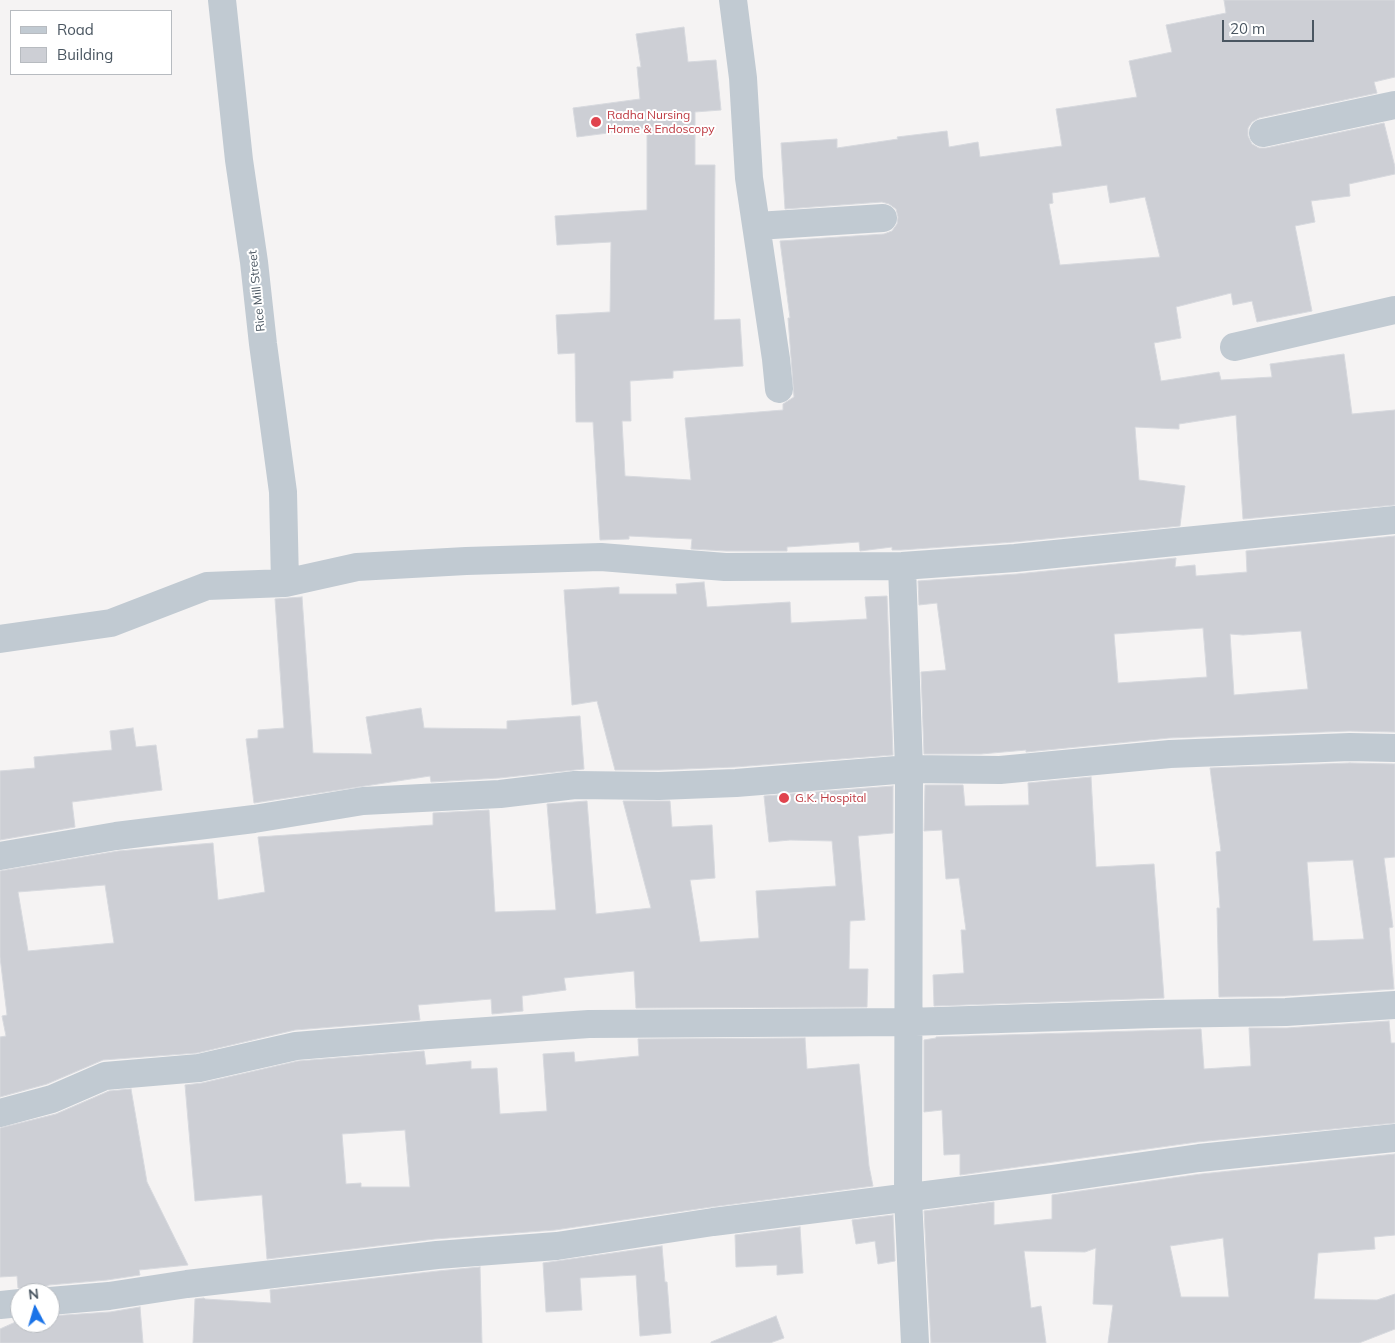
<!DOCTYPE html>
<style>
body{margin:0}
#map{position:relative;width:1395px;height:1343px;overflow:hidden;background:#f5f3f3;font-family:Mulish,sans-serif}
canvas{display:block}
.legend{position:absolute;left:10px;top:10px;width:162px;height:65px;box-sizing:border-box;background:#fff;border:1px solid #b7bbc0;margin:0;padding:6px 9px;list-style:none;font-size:15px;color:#4a5661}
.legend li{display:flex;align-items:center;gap:10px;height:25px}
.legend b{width:25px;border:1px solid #b7bbc0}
.north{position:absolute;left:10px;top:1283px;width:50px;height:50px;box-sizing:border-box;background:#fff;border:1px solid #b7bbc0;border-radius:50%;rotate:354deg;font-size:14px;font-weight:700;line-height:20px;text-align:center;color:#4a5661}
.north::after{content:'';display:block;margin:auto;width:18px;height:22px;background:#1a73e8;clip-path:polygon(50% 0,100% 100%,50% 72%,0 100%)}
.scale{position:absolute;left:1222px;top:20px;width:92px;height:22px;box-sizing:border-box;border:2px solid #4a5661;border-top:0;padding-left:6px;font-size:15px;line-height:18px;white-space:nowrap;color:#4a5661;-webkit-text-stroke:4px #fff;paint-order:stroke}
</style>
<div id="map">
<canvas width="1395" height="1343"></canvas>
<ul class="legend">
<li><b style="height:6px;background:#c1cad2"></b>Road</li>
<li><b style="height:14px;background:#cdcfd5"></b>Building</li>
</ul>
<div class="north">N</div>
<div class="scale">20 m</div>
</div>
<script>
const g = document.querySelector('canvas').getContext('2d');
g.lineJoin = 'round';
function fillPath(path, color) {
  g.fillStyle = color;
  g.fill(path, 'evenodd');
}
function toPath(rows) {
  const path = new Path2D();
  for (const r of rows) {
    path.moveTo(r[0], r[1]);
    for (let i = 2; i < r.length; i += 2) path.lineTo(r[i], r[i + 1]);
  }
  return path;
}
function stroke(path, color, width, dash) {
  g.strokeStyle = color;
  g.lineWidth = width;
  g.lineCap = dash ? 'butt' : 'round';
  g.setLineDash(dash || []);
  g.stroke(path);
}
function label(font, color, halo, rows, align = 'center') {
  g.font = font + ' Mulish,sans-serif';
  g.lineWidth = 4;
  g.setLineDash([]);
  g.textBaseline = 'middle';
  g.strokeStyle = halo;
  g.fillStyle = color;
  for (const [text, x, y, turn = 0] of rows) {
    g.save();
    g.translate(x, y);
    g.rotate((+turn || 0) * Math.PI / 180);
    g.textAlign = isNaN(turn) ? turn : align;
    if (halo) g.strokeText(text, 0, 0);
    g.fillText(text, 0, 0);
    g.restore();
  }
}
const building = toPath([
 [1224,0,1395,0,1395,77,1374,82,1377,93,1259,118,1252,122,1248,128,1248,136,1252,144,1259,148,1266,148,1384,123,1395,167,1395,174,1349,184,1350,196,1311,201,1315,222,1295,226,1312,311,1257,322,1252,301,1233,305,1231,293,1176,307,1181,338,1154,343,1161,381,1219,372,1221,380,1272,377,1270,364,1344,354,1352,414,1395,410,1395,505,1243,519,1236,415,1179,424,1179,429,1135,427,1139,480,1185,486,1180,526,1014,542,901,550,892,550,892,547,860,551,859,542,787,547,787,551,726,551,691,549,692,539,629,536,629,539,600,540,593,422,576,422,575,353,558,354,556,315,610,312,611,242,557,245,555,216,647,210,647,128,577,137,573,108,640,99,637,67,641,67,636,34,684,27,688,62,716,60,721,110,695,112,695,165,715,165,714,320,740,319,743,366,673,371,673,378,630,381,631,421,622,421,625,476,691,480,685,418,783,410,783,404,794,397,788,318,790,318,780,241,884,234,892,231,897,224,898,217,896,209,889,204,882,202,785,209,781,143,837,139,837,148,898,139,897,137,947,131,949,147,978,142,980,157,1062,146,1056,109,1137,97,1129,61,1172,52,1166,25,1226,13,1224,0],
 [1107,185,1110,203,1145,197,1160,257,1060,265,1049,204,1053,203,1052,193,1107,185],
 [1395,536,1395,732,1349,731,1169,738,1026,752,1026,750,981,754,924,754,921,672,946,670,937,603,919,605,918,581,1017,574,1176,558,1175,567,1195,565,1196,576,1247,572,1246,551,1395,536],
 [1203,628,1207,677,1118,683,1114,634,1203,628],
 [1301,631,1308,689,1234,695,1230,634,1243,635,1301,631],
 [704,582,707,607,790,602,791,623,867,619,865,597,887,596,893,755,735,767,659,770,615,770,597,701,572,705,564,590,619,587,619,594,677,594,676,584,704,582],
 [302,597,313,753,372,754,366,717,421,708,424,728,507,729,507,721,580,716,584,769,499,778,431,782,430,776,254,803,246,739,258,738,258,730,284,728,275,599,302,597],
 [133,728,136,747,156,745,162,790,72,802,75,827,0,840,0,771,35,768,34,757,112,750,110,731,133,728],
 [1350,763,1395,764,1395,857,1384,858,1393,927,1389,928,1394,989,1285,996,1219,997,1217,908,1220,908,1216,852,1221,851,1210,768,1350,763],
 [1353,860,1364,939,1313,941,1307,862,1353,860],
 [1091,777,1096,867,1154,864,1164,998,934,1006,933,975,964,973,961,930,966,930,959,878,946,879,942,830,924,831,925,785,963,785,965,806,1029,805,1028,783,1091,777],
 [893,786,893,833,858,836,865,920,850,921,849,969,868,969,867,1007,636,1008,634,971,564,978,566,990,522,996,523,1011,492,1014,491,999,418,1005,420,1020,295,1030,197,1053,103,1060,47,1084,0,1097,0,1037,6,1036,2,1016,7,1015,0,957,0,871,118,851,213,843,218,900,265,892,258,837,433,825,433,813,489,810,495,912,556,910,547,804,587,801,596,914,651,908,623,801,670,801,672,827,712,825,715,878,690,880,700,942,759,938,756,891,836,886,832,841,790,840,769,842,764,796,893,786],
 [105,885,114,943,28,951,18,892,105,885],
 [1389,1021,1391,1043,1395,1043,1395,1123,1197,1142,960,1175,960,1154,944,1155,942,1110,924,1112,924,1040,936,1038,936,1037,1201,1029,1204,1069,1251,1066,1249,1028,1287,1028,1389,1021],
 [805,1038,807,1069,859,1064,869,1166,873,1186,711,1207,555,1230,435,1239,267,1259,262,1195,195,1201,185,1085,202,1083,298,1061,424,1051,426,1065,471,1061,471,1069,497,1068,500,1114,547,1111,543,1054,574,1052,575,1062,639,1056,638,1039,805,1038],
 [405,1130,410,1187,361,1187,361,1183,346,1184,342,1134,405,1130],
 [131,1089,147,1182,188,1265,139,1270,140,1275,107,1280,49,1285,42,1288,37,1293,32,1293,26,1289,18,1288,17,1276,0,1277,0,1128,56,1114,109,1091,131,1089],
 [1395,1154,1395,1235,1374,1237,1375,1249,1318,1253,1314,1299,1377,1300,1395,1294,1395,1329,1359,1343,1108,1343,1113,1305,1093,1304,1096,1248,1085,1252,1024,1251,1031,1308,1041,1306,1046,1343,931,1343,924,1211,994,1202,994,1225,1052,1219,1052,1195,1201,1174,1395,1154],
 [1223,1238,1229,1297,1181,1297,1170,1246,1223,1238],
 [893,1215,895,1261,878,1264,875,1241,856,1244,852,1220,893,1215],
 [800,1227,803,1273,777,1275,777,1265,736,1267,735,1235,800,1227],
 [662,1246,665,1282,667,1282,671,1333,640,1336,636,1275,580,1278,582,1310,546,1312,543,1263,662,1246],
 [480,1267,482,1343,193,1343,195,1299,204,1298,205,1299,271,1303,270,1290,438,1271,480,1267],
 [140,1307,143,1343,0,1343,0,1329,20,1320,20,1323,50,1323,50,1316,110,1312,140,1307],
 [776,1316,784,1338,770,1343,711,1343,711,1342,776,1316]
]);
const minor = toPath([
 [222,0,239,160,254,262,263,344,283,492,285,583],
 [733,0,743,78,749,178,776,359,779,389],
 [1263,133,1395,105],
 [757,226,883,218],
 [1234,347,1395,310],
 [902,566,909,769,908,1198,915,1343],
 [0,639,111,623,207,586,285,583,357,567,466,561,601,557,725,567,902,566,1015,558,1395,520],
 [0,856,116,836,254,819,363,801,500,794,575,785,659,786,736,783,909,769,1000,770,1170,754,1350,747,1395,748],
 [0,1113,52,1099,105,1076,199,1068,296,1046,429,1035,589,1024,908,1022,1154,1014,1286,1012,1395,1005],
 [50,1301,109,1296,187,1284,437,1255,557,1246,713,1222,1053,1179,1199,1158,1395,1138],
 [0,1305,20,1303]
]);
const markers = [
 [596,122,6,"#e0444e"],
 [784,798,6,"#e0444e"]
];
const healthNames = [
 ["Radha Nursing",607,115],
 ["Home & Endoscopy",607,129],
 ["G.K. Hospital",795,798]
];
const streetNames = [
 ["Rice Mill Street",257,291,-96]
];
fillPath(building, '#cdcfd5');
stroke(building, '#d7d9de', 1);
stroke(minor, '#c1cad2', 28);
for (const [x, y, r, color] of markers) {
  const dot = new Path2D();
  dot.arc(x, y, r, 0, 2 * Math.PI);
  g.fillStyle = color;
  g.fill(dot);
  stroke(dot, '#fff', 2);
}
label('12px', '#be3a42', '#fff', healthNames, 'left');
label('12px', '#4a5661', '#fff', streetNames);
</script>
